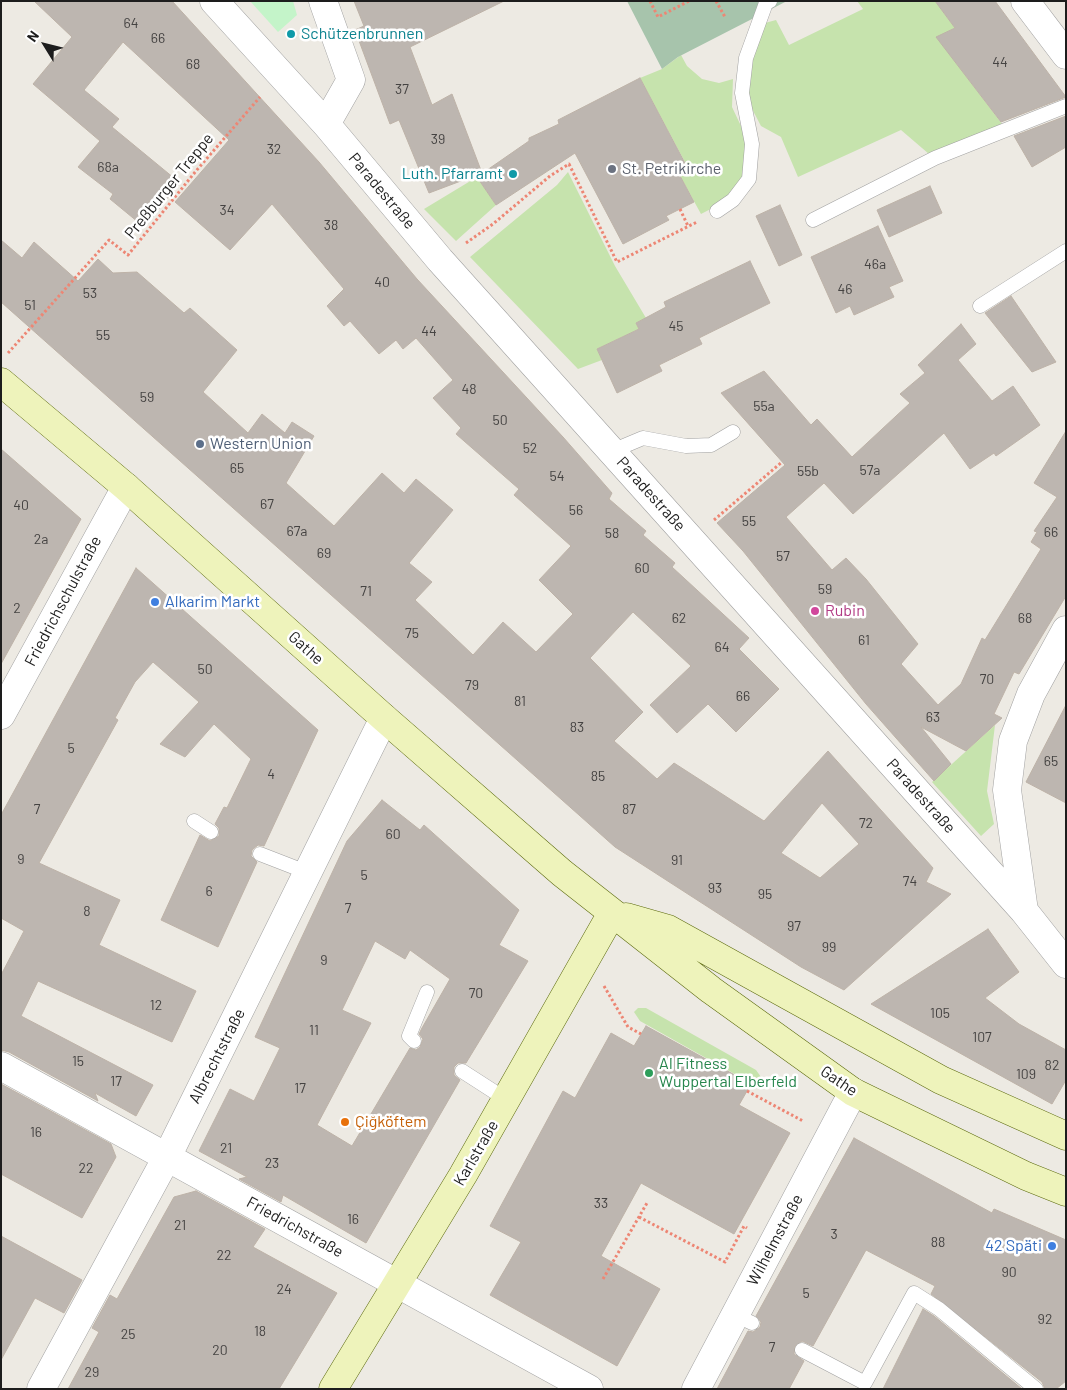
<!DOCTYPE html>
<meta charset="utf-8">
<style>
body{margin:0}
#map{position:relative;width:1067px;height:1390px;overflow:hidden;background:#edeae3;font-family:Barlow,sans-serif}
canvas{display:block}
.frame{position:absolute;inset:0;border:2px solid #1d1d1d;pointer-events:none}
.north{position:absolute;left:20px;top:20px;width:50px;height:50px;-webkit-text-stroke:4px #fff;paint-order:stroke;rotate:306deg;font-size:14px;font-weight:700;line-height:20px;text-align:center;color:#1d1d1d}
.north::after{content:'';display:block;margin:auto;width:18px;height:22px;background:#1d1d1d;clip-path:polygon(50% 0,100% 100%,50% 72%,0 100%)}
</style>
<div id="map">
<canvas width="1067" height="1390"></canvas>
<div class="frame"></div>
<div class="north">N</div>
</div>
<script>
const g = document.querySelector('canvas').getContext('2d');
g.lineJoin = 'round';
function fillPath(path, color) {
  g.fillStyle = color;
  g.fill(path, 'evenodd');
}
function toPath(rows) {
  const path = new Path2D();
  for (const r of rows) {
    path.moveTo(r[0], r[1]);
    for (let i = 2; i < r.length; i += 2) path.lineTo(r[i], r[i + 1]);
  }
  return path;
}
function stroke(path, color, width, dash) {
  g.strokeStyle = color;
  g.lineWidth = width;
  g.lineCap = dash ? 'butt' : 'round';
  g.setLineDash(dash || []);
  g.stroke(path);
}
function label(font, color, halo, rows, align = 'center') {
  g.font = font + ' Barlow,sans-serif';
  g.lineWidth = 5;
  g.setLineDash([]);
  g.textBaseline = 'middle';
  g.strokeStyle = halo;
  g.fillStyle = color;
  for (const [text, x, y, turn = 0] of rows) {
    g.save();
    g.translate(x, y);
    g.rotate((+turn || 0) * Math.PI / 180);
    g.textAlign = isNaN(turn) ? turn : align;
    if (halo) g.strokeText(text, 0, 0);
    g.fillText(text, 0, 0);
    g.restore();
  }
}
const grass = toPath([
 [857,1,935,1,955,28,937,37,1002,124,929,154,901,130,798,177,781,137,761,126,750,105,747,81,751,61,765,23,776,20,789,45,863,9],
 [681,55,687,66,702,79,719,83,733,79,732,107,749,143,747,176,732,198,701,214,678,172,687,166,640,78,662,69],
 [568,172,615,266,646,318,636,323,639,329,597,349,602,360,578,369,470,257,557,185],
 [477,177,496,205,456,241,424,209],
 [995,725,987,791,994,824,981,836,932,782],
 [638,1008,646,1008,756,1070,761,1077,755,1082,747,1081,640,1021,634,1012]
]);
const cemetery = toPath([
 [627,1,787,1,678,57,662,69]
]);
const park = toPath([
 [250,1,293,1,297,15,278,32]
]);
const building = toPath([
 [34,1,172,1,319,162,417,279,563,437,612,493,609,499,646,531,643,535,675,563,672,567,749,638,739,649,779,689,736,732,708,704,677,733,650,705,691,666,633,612,590,658,643,712,614,741,657,779,674,763,764,821,828,751,933,868,926,882,951,894,844,990,801,967,615,847,1,302,1,240,22,258,34,242,78,281,98,259,113,273,137,272,184,313,190,308,237,350,203,392,248,433,262,414,285,433,292,422,314,436,286,483,334,526,382,473,404,493,416,479,453,510,409,563,432,582,415,600,473,655,503,622,536,652,573,614,539,580,571,546,514,495,519,489,456,434,461,428,433,398,453,380,416,338,403,349,396,340,379,354,350,321,344,326,327,306,344,289,272,204,230,250,175,202,229,140,123,42,84,90,119,119,112,127,180,183,144,227,110,199,113,194,78,167,100,141,33,84,72,37,34,1],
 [822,803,859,844,820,878,781,853,822,803],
 [354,1,504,1,410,47,432,105,452,94,482,173,429,193,399,120,390,124,355,30,364,26,354,1],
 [935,1,995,1,1066,97,1001,122,936,37,955,28,935,1],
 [640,78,687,167,678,172,694,202,666,216,669,220,623,244,575,153,496,205,477,177,529,141,529,138,559,124,558,120,640,78],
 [1066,116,1066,147,1032,167,1014,136,1066,116],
 [930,186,942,213,889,237,877,210,930,186],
 [780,205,802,255,779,266,756,216,780,205],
 [878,226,903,281,889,287,894,297,854,315,850,306,836,313,811,257,878,226],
 [750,261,770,303,699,338,702,344,659,365,662,371,617,393,597,349,639,329,636,323,666,307,664,302,750,261],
 [1011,296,1056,362,1032,372,985,313,1011,296],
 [961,324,976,344,958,360,992,401,1013,386,1040,425,996,456,994,453,970,469,944,433,853,514,824,483,786,517,832,570,846,558,866,579,918,644,901,664,938,705,961,684,982,638,985,640,1041,549,1031,542,1037,532,1034,531,1057,497,1034,483,1066,431,1066,596,1019,674,1014,672,994,714,1002,718,966,751,921,727,951,764,934,781,866,704,743,551,717,523,785,465,721,393,764,371,811,425,817,419,852,457,910,403,900,394,925,373,918,365,961,324],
 [1,449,81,519,1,664,1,449],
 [136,568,318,730,264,846,258,845,252,850,251,856,257,862,218,947,161,920,200,835,210,841,219,836,219,828,215,824,224,807,227,808,251,759,214,724,185,757,160,744,199,702,153,662,135,682,115,718,118,720,39,863,120,900,99,945,196,991,172,1042,38,981,21,1016,153,1085,136,1116,95,1093,98,1101,9,1052,1,1050,1,975,24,931,1,918,1,815,136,568],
 [1066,705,1066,803,1026,782,1066,705],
 [382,800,420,830,424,825,519,910,499,945,528,961,466,1063,458,1063,454,1067,454,1075,460,1080,366,1243,283,1195,281,1202,239,1179,247,1177,199,1151,230,1089,254,1101,280,1048,255,1037,347,841,382,800],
 [375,941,405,959,410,950,450,979,422,1028,419,1034,423,1039,420,1047,416,1050,410,1048,352,1146,317,1125,371,1023,342,1010,375,941],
 [988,929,1019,972,985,998,1019,1024,1066,1050,1066,1080,1052,1104,871,1004,988,929],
 [646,1026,751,1084,739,1105,790,1133,734,1234,641,1183,601,1256,660,1289,617,1366,490,1295,521,1242,490,1226,563,1091,575,1098,611,1033,634,1046,646,1026],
 [1,1084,111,1144,116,1157,82,1218,1,1174,1,1084],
 [854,1138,992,1213,994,1209,1066,1240,1066,1381,1056,1389,1045,1389,1042,1382,931,1294,935,1286,866,1250,813,1346,802,1341,795,1346,794,1354,804,1361,789,1389,717,1389,748,1331,753,1332,760,1327,761,1322,756,1316,854,1138],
 [196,1191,265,1229,253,1247,337,1293,279,1389,68,1389,99,1332,92,1328,110,1295,117,1299,174,1197,196,1191],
 [1,1236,82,1280,64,1313,35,1298,1,1360,1,1236],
 [923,1309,934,1316,1022,1389,883,1389,923,1309]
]);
const path = toPath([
 [650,1,658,17,689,1],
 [716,1,725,17],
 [680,209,688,226],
 [466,243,493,224,550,176,569,164,617,262,697,222],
 [8,353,109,240,128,255,196,171,260,97],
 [714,520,782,462],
 [604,986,628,1027,641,1034],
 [747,1091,803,1121],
 [639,1217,725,1262,744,1226,747,1228],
 [603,1279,647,1203]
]);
const lane = toPath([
 [717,211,733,200,749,179,752,144,742,93,746,58,766,3,770,1],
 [813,220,935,158,1066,106],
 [980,306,1066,251],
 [612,451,643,438,686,446,711,445,733,432],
 [194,821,211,832],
 [260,854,309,873],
 [414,1041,409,1036,427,992],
 [462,1071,507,1100],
 [735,1315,752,1323],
 [802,1350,865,1383,914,1293,939,1309,1036,1389]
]);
const street = toPath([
 [214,1,326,124],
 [323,1,351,80,326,124,440,260,1024,911,1066,964],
 [1025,1,1066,55],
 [1,715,126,487],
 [1024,911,1007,790,1013,741,1031,694,1066,630],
 [1,1066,589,1389],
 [41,1389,167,1157,384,718],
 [696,1389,853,1092]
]);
const secondary = toPath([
 [1,382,126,487,384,718,562,873,711,990,853,1092,1026,1176,1066,1192],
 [626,917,668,929,941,1080,1066,1136],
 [333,1389,463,1175,612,913]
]);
const markers = [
 [291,34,5,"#0f9aa8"],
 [612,169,5,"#6b7280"],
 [513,174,5,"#0f9aa8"],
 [200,444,5,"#5c6f8a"],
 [155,602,5,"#3f7fe0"],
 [815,611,5,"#d1479c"],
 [649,1073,5,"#2e9e5b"],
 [345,1122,5,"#e8710a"],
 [1052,1246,5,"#3f7fe0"]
];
const numberNames = [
 ["64",131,23],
 ["66",158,38],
 ["44",1000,62],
 ["68",193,64],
 ["37",402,89],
 ["39",438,139],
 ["32",274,149],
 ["68a",108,167],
 ["34",227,210],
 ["38",331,225],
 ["46a",875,264],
 ["40",382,282],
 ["46",845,289],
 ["53",90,293],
 ["51",30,305],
 ["45",676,326],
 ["44",429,331],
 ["55",103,335],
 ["48",469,389],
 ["59",147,397],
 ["55a",764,406],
 ["50",500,420],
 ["52",530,448],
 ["65",237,468],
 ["57a",870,470],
 ["55b",808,471],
 ["54",557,476],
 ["67",267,504],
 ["40",21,505],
 ["56",576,510],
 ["55",749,521],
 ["67a",297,531],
 ["66",1051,532],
 ["58",612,533],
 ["2a",41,539],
 ["69",324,553],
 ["57",783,556],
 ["60",642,568],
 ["59",825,589],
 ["71",366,591],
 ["2",17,608],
 ["62",679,618],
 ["68",1025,618],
 ["75",412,633],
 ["61",864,640],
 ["64",722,647],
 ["50",205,669],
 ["70",987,679],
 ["79",472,685],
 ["66",743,696],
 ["81",520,701],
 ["63",933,717],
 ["83",577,727],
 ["5",71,748],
 ["65",1051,761],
 ["4",271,774],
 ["85",598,776],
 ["7",37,809],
 ["87",629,809],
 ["72",866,823],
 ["60",393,834],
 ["9",21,859],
 ["91",677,860],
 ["5",364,875],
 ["74",910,881],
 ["93",715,888],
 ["6",209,891],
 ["95",765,894],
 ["7",348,908],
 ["8",87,911],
 ["97",794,926],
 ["99",829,947],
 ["9",324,960],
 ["70",476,993],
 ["12",156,1005],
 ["105",940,1013],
 ["11",314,1030],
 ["107",982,1037],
 ["15",78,1061],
 ["82",1052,1065],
 ["109",1026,1074],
 ["17",116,1081],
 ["17",300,1088],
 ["16",36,1132],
 ["21",226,1148],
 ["23",272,1163],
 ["22",86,1168],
 ["33",601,1203],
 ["16",353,1219],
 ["21",180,1225],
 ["3",834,1234],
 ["88",938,1242],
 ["22",224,1255],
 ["90",1009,1272],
 ["24",284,1289],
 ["5",806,1293],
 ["92",1045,1319],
 ["18",260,1331],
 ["25",128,1334],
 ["7",772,1347],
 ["20",220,1350],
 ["29",92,1372]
];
const cultureNames = [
 ["Schützenbrunnen",301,34],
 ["Luth. Pfarramt",503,174,"right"]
];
const worshipNames = [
 ["St. Petrikirche",622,169]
];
const streetNames = [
 ["Preßburger Treppe",169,186,-51],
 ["Paradestraße",382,191,50],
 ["Paradestraße",651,494,48],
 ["Friedrichschulstraße",63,601,-62],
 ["Gathe",306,648,42],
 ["Paradestraße",921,796,48],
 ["Albrechtstraße",217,1056,-63],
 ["Gathe",839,1081,34],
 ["Karlstraße",476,1153,-60],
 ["Friedrichstraße",295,1227,29],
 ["Wilhelmstraße",775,1240,-62]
];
const serviceNames = [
 ["Western Union",210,444]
];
const shopNames = [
 ["Alkarim Markt",165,602],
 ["42 Späti",1042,1246,"right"]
];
const hotelNames = [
 ["Rubin",825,611]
];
const leisureNames = [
 ["AI Fitness",659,1064],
 ["Wuppertal Elberfeld",659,1082]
];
const foodNames = [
 ["Çiğköftem",355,1122]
];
fillPath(grass, '#c6e3ad');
fillPath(cemetery, '#a7c4ac');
fillPath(park, '#c4f4c9');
fillPath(building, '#bdb6b0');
stroke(building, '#bdb2a7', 1);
stroke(lane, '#a1a1a1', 15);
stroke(street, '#a1a1a1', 29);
stroke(secondary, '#5c6a0e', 29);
stroke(path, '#ed8674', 3, [2.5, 2.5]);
stroke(lane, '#fff', 14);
stroke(street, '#fff', 28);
stroke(secondary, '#eef3bb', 28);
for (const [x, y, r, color] of markers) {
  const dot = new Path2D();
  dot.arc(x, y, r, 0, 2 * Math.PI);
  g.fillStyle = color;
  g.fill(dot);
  stroke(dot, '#fff', 2);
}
label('14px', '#454342', null, numberNames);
label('16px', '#0d838f', '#fff', cultureNames, 'left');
label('16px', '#5b616d', '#fff', worshipNames, 'left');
label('16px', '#1d1d1d', '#fff', streetNames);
label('16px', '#4e5e75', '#fff', serviceNames, 'left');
label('16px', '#366cbe', '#fff', shopNames, 'left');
label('16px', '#b23c85', '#fff', hotelNames, 'left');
label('16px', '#27864d', '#fff', leisureNames, 'left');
label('16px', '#c56008', '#fff', foodNames, 'left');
</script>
